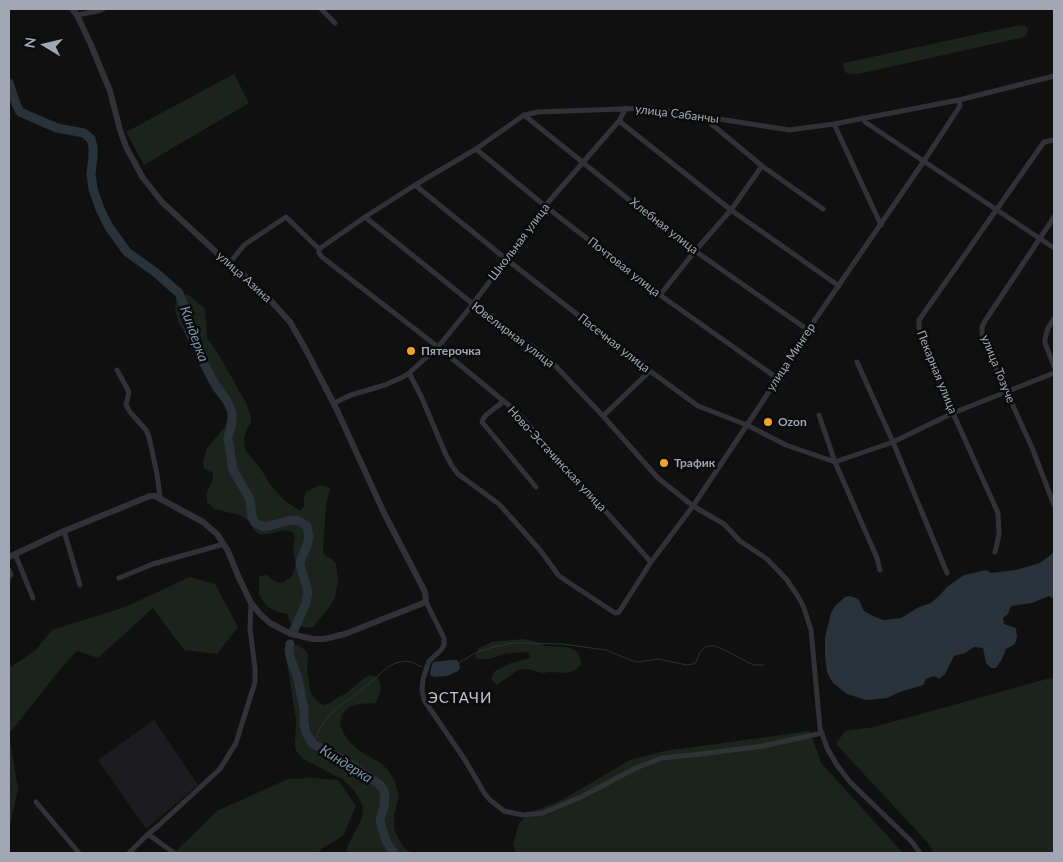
<!DOCTYPE html>
<meta charset="utf-8">
<style>
body{margin:0}
#map{position:relative;width:1063px;height:862px;overflow:hidden;background:#101011;font-family:Lato,sans-serif}
canvas{display:block}
.frame{position:absolute;inset:0;border:10px solid #a1a7b2;pointer-events:none}
.north{position:absolute;left:20px;top:20px;width:50px;height:50px;-webkit-text-stroke:4px #0b0b0c;paint-order:stroke;rotate:279deg;font-size:14px;font-weight:700;line-height:20px;text-align:center;color:#a1a7b2}
.north::after{content:'';display:block;margin:auto;width:18px;height:22px;background:#a1a7b2;clip-path:polygon(50% 0,100% 100%,50% 72%,0 100%)}
</style>
<div id="map">
<canvas width="1063" height="862"></canvas>
<div class="frame"></div>
<div class="north">N</div>
</div>
<script>
const g = document.querySelector('canvas').getContext('2d');
g.lineJoin = 'round';
function fillPath(path, color) {
  g.fillStyle = color;
  g.fill(path, 'evenodd');
}
function toPath(rows) {
  const path = new Path2D();
  for (const r of rows) {
    path.moveTo(r[0], r[1]);
    for (let i = 2; i < r.length; i += 2) path.lineTo(r[i], r[i + 1]);
  }
  return path;
}
function stroke(path, color, width, dash) {
  g.strokeStyle = color;
  g.lineWidth = width;
  g.lineCap = dash ? 'butt' : 'round';
  g.setLineDash(dash || []);
  g.stroke(path);
}
function label(font, color, halo, rows, align = 'center') {
  g.font = font + ' Lato,sans-serif';
  g.lineWidth = 5;
  g.setLineDash([]);
  g.textBaseline = 'middle';
  g.strokeStyle = halo;
  g.fillStyle = color;
  for (const [text, x, y, turn = 0] of rows) {
    g.save();
    g.translate(x, y);
    g.rotate((+turn || 0) * Math.PI / 180);
    g.textAlign = isNaN(turn) ? turn : align;
    if (halo) g.strokeText(text, 0, 0);
    g.fillText(text, 0, 0);
    g.restore();
  }
}
const built = toPath([
 [154,720,198,785,146,829,98,760]
]);
const green = toPath([
 [1015,26,1025,26,1028,29,1027,34,1024,37,858,74,849,74,845,72,843,67,844,63],
 [234,74,249,103,144,165,126,132],
 [181,293,190,296,205,309,207,338,219,355,246,403,251,417,251,422,246,431,244,440,245,450,261,469,269,483,284,500,300,511,304,507,304,497,306,492,320,485,330,488,326,506,323,550,324,555,333,560,336,564,338,579,335,598,330,606,314,626,310,628,291,625,287,614,278,612,268,607,259,595,259,576,267,575,274,581,279,583,284,582,292,576,296,566,293,551,295,537,293,532,284,530,269,534,259,534,255,531,250,523,243,516,215,509,207,502,207,492,213,478,213,473,204,468,203,462,207,448,225,427,229,412,227,408,213,391,200,357,178,322,175,307,177,297],
 [190,577,215,584,238,627,217,654,184,650,153,608,98,658,77,651,62,667,9,734,18,789,9,830,9,668,35,651,52,630,125,607],
 [523,639,537,642,546,646,567,647,576,651,581,659,581,664,575,670,566,673,551,672,542,673,528,669,518,670,497,685,493,682,491,678,495,671,511,663,530,658,529,653,524,652,504,654,489,659,478,659,474,657,479,648,492,642],
 [293,645,298,645,306,651,308,655,307,670,310,691,315,699,323,705,328,704,346,693,366,677,370,675,375,676,379,679,381,689,376,703,359,704,350,707,346,710,342,715,340,725,344,734,350,742,361,752,382,764,389,771,394,780,399,795,394,815,394,829,403,847,412,853,346,853,347,847,362,818,363,807,359,798,353,789,342,779,303,759,296,751,295,746,296,720,287,663,287,656],
 [1054,677,1054,853,934,853,928,843,836,744,845,731,874,727],
 [810,731,821,763,903,853,516,853,513,843,519,824,529,813,560,801,630,760,664,751],
 [313,778,338,780,356,806,343,836,321,849,318,853,174,853,217,811,288,779]
]);
const water = toPath([
 [1053,553,1054,553,1054,599,1049,596,1032,603,1011,606,1008,614,1003,618,1004,624,1016,628,1017,637,1015,644,1006,649,1002,659,996,668,991,668,986,663,983,648,974,647,965,653,954,656,945,674,939,679,934,676,926,679,923,685,900,692,887,698,866,700,847,694,833,683,830,678,827,672,825,657,825,637,831,613,835,606,845,597,850,596,856,598,859,600,864,611,875,617,884,620,901,618,919,607,931,603,940,595,947,587,964,575,986,570,991,573,1016,570,1040,563],
 [451,660,457,660,459,663,460,668,458,671,447,676,434,677,430,675,431,668,433,662]
]);
const stream = toPath([
 [459,663,475,653,493,647,513,643,523,643,562,644,606,650,633,661,638,662,658,659,687,665,693,664,696,662,700,652,703,649,708,646,715,646,727,651,749,663,754,665,764,665],
 [313,744,320,728,333,711,359,692,388,667,396,663,405,661,411,662,422,667]
]);
const river = toPath([
 [9,83,16,104,20,112,57,128,84,133,91,139,93,147,93,157,91,174,93,189,100,209,109,227,127,252,155,272,179,293,185,309,189,330,198,352,213,381,227,401,232,412,232,422,228,438,233,470,250,499,252,516,255,523,265,527,287,521,297,520,307,526,309,537,307,546,301,559,300,565,308,592,306,603,294,630],
 [290,644,289,651,291,660,298,679,304,709,304,723,306,733,313,744,344,760,379,784,383,789,385,795,384,807,380,819,382,829,387,843,394,853]
]);
const minor = toPath([
 [321,9,335,23],
 [77,15,98,11,103,9],
 [524,115,638,207,695,251,808,330],
 [703,117,762,166,823,209],
 [863,118,865,122,1054,248],
 [619,121,731,210,839,286],
 [834,124,881,225],
 [476,149,545,206,660,295,777,378],
 [415,185,506,259,650,371,698,406,747,425,786,445,835,462,893,442,953,413,1054,373],
 [365,217,473,304,547,357,603,416,658,478,693,506,724,524,740,541,767,559,787,580,799,598,804,608,811,630,820,728,827,748,837,765,850,782,912,842,920,853],
 [1054,217,985,321,982,327,982,333,983,339,1033,450,1054,505],
 [319,249,365,217,415,185,476,149,524,115,538,112,649,108,789,130,834,124,959,100,1054,76],
 [229,264,244,245,286,217,319,249,319,253,322,257,438,347,517,412,651,562],
 [660,295,695,251,731,210,762,166],
 [1054,319,1048,328,1045,339,1045,343,1054,366],
 [857,362,893,442,947,573],
 [117,370,129,392,126,405,130,412,146,430,149,437,157,474,160,497],
 [409,373,421,396,446,455,452,466,458,474,499,504,540,550,559,576,612,611,615,613,619,612,651,562,693,506,759,407,808,330,924,161,960,106,959,100],
 [504,401,486,415,483,419,482,422,536,487],
 [334,403,351,395,385,385,403,377,409,373,438,347,473,304,545,206,619,121,626,108],
 [819,415,835,462,877,558,880,570],
 [603,416,650,371],
 [64,531,80,585],
 [995,552,999,535,998,513,953,413,919,328,919,320,1044,142,1054,140],
 [15,554,33,598],
 [9,570,11,575,9,577],
 [119,578,153,564,224,544],
 [426,602,444,638,444,645,441,650,429,661,423,679,422,690,424,700,465,760,485,794,490,800,504,811,523,815,543,813,583,796,636,768,662,758,701,754,763,746,822,733],
 [36,802,79,853],
 [148,834,174,853],
 [129,853,148,834,158,826,220,769,236,743,255,682,255,668,250,629,251,603]
]);
const tertiary = toPath([
 [9,557,64,531,150,496,155,496,203,522,217,534,228,551,239,578,251,603,261,615,270,623,291,634,313,639,324,639,345,634,426,602,425,592,384,513,337,410,306,350,290,322,271,301,245,276,229,264,162,202,143,178,126,147,120,130,110,91,91,45,77,15,72,9]
]);
const markers = [
 [411,351,5,"#f0a529"],
 [768,422,5,"#f0a529"],
 [664,463,5,"#f0a529"]
];
const streetNames = [
 ["улица Сабанчы",677,114,7],
 ["Хлебная улица",664,226,38],
 ["Школьная улица",519,242,-53],
 ["Почтовая улица",624,267,38],
 ["улица Азина",244,277,42],
 ["Ювелирная улица",513,335,37],
 ["Пасечная улица",614,343,38],
 ["улица Мингер",791,357,-57],
 ["улица Тозуче",998,369,68],
 ["Пекарная улица",937,372,68],
 ["Ново-Эстачинская улица",557,459,47]
];
const poiNames = [
 ["Пятерочка",421,351],
 ["Ozon",778,422],
 ["Трафик",674,463]
];
const waterNames = [
 ["Киндерка",194,334,70],
 ["Киндерка",346,764,32]
];
const quarterNames = [
 ["ЭСТАЧИ",460,698]
];
fillPath(built, '#1c1c1e');
fillPath(green, '#1c231d');
fillPath(water, '#293339');
stroke(stream, '#293339', 1);
stroke(river, '#293339', 9);
stroke(minor, '#313236', 5);
stroke(tertiary, '#313236', 6);
for (const [x, y, r, color] of markers) {
  const dot = new Path2D();
  dot.arc(x, y, r, 0, 2 * Math.PI);
  g.fillStyle = color;
  g.fill(dot);
  stroke(dot, '#0b0b0c', 2);
}
label('12px', '#a1a7b2', '#0b0b0c', streetNames);
label('bold 12px', '#a1a7b2', '#0b0b0c', poiNames, 'left');
label('italic 14px', '#7796ad', '#0b0b0c', waterNames);
g.letterSpacing = '1px';
label('15px', '#c2c5ce', '#0b0b0c', quarterNames);
g.letterSpacing = '0px';
</script>
